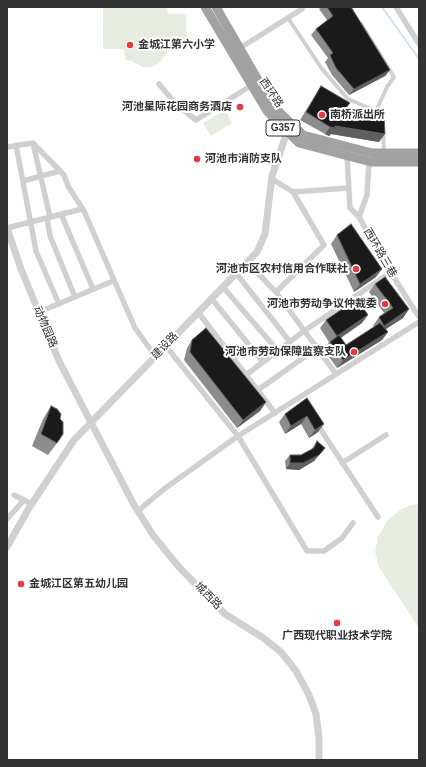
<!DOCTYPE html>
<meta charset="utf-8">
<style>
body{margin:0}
#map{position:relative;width:426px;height:767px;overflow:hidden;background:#fff;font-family:Helvetica,sans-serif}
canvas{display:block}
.frame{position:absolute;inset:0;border:8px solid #333;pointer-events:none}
</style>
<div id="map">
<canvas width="426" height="767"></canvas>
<div class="frame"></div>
</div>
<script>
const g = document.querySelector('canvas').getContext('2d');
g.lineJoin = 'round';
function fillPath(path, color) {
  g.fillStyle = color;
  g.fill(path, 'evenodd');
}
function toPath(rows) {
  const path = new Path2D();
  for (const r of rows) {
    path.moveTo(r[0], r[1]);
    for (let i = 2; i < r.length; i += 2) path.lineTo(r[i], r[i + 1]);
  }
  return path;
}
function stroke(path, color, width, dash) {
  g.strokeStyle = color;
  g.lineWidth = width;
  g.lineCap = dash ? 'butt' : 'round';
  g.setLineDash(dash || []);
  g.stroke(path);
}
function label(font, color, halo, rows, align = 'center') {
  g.font = font + ' Helvetica,"Noto Sans SC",sans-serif';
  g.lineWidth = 4;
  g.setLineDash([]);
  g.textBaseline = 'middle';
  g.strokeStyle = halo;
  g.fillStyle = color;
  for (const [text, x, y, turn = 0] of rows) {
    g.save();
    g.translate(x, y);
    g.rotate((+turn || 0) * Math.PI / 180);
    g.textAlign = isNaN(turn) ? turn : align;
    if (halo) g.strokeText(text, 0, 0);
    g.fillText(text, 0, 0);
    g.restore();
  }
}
const green = toPath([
 [103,7,167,7,168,14,186,14,187,47,167,47,167,53,159,63,152,67,142,67,132,61,125,60,124,49,103,49],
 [225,110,232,123,211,136,203,123],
 [419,504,419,628,379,567,375,552,378,537,387,521,400,510,411,505]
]);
const stream = toPath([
 [382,7,419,59]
]);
const pedestrian = toPath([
 [288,18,322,69,348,99,376,111],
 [361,24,394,77,387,87,376,111,381,117],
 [383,131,384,153]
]);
const minor = toPath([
 [396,7,419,44],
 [240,48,302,9],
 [159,84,175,103,196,120,252,85],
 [33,143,50,217],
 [16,145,36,251,59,304],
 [7,147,33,143,64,175,68,186,84,211,135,328,155,356],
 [347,156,350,208,359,217],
 [369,161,367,195,359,217,386,265,419,317],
 [272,179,293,192,324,245,276,292],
 [23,181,60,171],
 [293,192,348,188],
 [61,214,93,289],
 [47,218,50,236,75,297],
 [7,228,82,209],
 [247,262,276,292,336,374],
 [236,273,290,342],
 [223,287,278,351],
 [211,298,263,362],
 [39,312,113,281],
 [198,312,275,413],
 [165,345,238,436,419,322],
 [246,375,304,331,390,273],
 [258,390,317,348],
 [317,424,378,517],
 [342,463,386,435],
 [14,495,32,504],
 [138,511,164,489,238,436,307,551,324,551,342,538,353,523],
 [7,519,24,500]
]);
const tertiary = toPath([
 [7,228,21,269,59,361,134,505,153,535,178,566,225,614,262,637,281,652,296,671,309,695,316,714,319,738,319,760],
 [7,547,29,508,74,440,257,252,265,234,272,176,287,132]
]);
const trunk = toPath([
 [205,7,267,111,299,143,371,162,419,162],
 [216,7,273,106,303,135,372,153,419,153]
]);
const wall = toPath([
 [321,7,351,7,390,70,385,76,349,95,332,75,325,62,328,58,311,35,316,29,327,20,319,9],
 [321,86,346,109,379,142,331,134,329,136,325,134,300,120,316,94],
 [337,235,376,277,354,292,331,244],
 [375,284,409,309,403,318,386,329,388,332,382,340,337,368,324,350,329,342,320,328,326,320,362,323,341,338,346,345,374,327,373,326,379,317,384,313,369,292],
 [192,340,266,402,260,411,237,428,184,360,187,348],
 [307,398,318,432,309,438,301,424,285,434,279,422,285,414],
 [51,406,57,443,48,455,32,446,43,419],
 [317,441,325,448,314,461,299,470,286,469,285,461,290,455,301,455,311,450]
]);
const shadedWall = toPath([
 [390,70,385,76,349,95,354,89],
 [335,126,385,134,379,142,331,134,329,136,325,134,330,127],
 [382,269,376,277,354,292,360,284],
 [409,309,403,318,378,334,384,326],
 [368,315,362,323,331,344,337,336],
 [388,332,382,340,337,368,343,360],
 [266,402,260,411,237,428,243,420],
 [307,416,301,424,285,434,291,426],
 [324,424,318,432,309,438,315,430],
 [325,448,314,461,299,470,286,469,290,463]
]);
const building = toPath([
 [327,7,351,7,390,70,354,89,336,68,330,55,333,53,316,29,333,16,327,7],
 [321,86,350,103,345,109,384,114,385,134,335,126,335,128,330,127,306,112,321,86],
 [351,224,382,269,360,284,337,235,351,224],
 [385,277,409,309,384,326,379,317,393,308,375,284,385,277],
 [357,299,368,315,337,336,326,320,357,299],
 [380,323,388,332,343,360,330,342,339,335,346,345,380,323],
 [206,328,266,402,243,420,190,352,192,340,206,328],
 [307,398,324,424,315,430,307,416,291,426,285,414,307,398],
 [51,406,57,409,61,414,60,419,63,422,63,434,57,443,41,434,51,406],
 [317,441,325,448,319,455,303,463,290,463,290,455,301,455,314,448,317,441]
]);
const markers = [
 [130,45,4,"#e63946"],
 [240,107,4,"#e63946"],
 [322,115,4,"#e63946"],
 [197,159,4,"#e63946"],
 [356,269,4,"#e63946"],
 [385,304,4,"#e63946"],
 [354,352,4,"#e63946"],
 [21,584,4,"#e63946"],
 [337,623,4,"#e63946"]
];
const shields = [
 [283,128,34]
];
const shieldNames = [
 ["G357",283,128]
];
const poiNames = [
 ["金城江第六小学",138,45],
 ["河池星际花园商务酒店",232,107,"right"],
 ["南桥派出所",330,115],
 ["河池市消防支队",205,159],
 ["河池市区农村信用合作联社",348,269,"right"],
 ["河池市劳动争议仲裁委",377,304,"right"],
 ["河池市劳动保障监察支队",346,352,"right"],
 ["金城江区第五幼儿园",29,584],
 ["广西现代职业技术学院",337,636,"center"]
];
const streetNames = [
 ["西环路",271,93,56],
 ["西环路三巷",380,253,60],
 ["动物园路",45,327,67],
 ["建设路",165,346,-46],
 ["城西路",208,596,46]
];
fillPath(green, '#e6ecdf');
stroke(stream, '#cfe2ee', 2);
stroke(pedestrian, '#d0d0d0', 4);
stroke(minor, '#d0d0d0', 5.5);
stroke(tertiary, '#d0d0d0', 7);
stroke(trunk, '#a2a2a2', 9);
fillPath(wall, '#8c8c8c');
fillPath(shadedWall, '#5f5f5f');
fillPath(building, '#1a1a1a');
stroke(building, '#5f5f5f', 1);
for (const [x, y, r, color] of markers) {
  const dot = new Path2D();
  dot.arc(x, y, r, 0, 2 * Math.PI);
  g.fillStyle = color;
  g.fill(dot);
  stroke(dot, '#fff', 1.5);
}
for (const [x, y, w] of shields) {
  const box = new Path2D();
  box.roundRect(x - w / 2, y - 8, w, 16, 3);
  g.fillStyle = '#fff';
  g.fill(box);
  stroke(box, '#333', 1);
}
label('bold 10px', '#333', null, shieldNames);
label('bold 11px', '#333', '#fff', poiNames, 'left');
label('11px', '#333', '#fff', streetNames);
</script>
